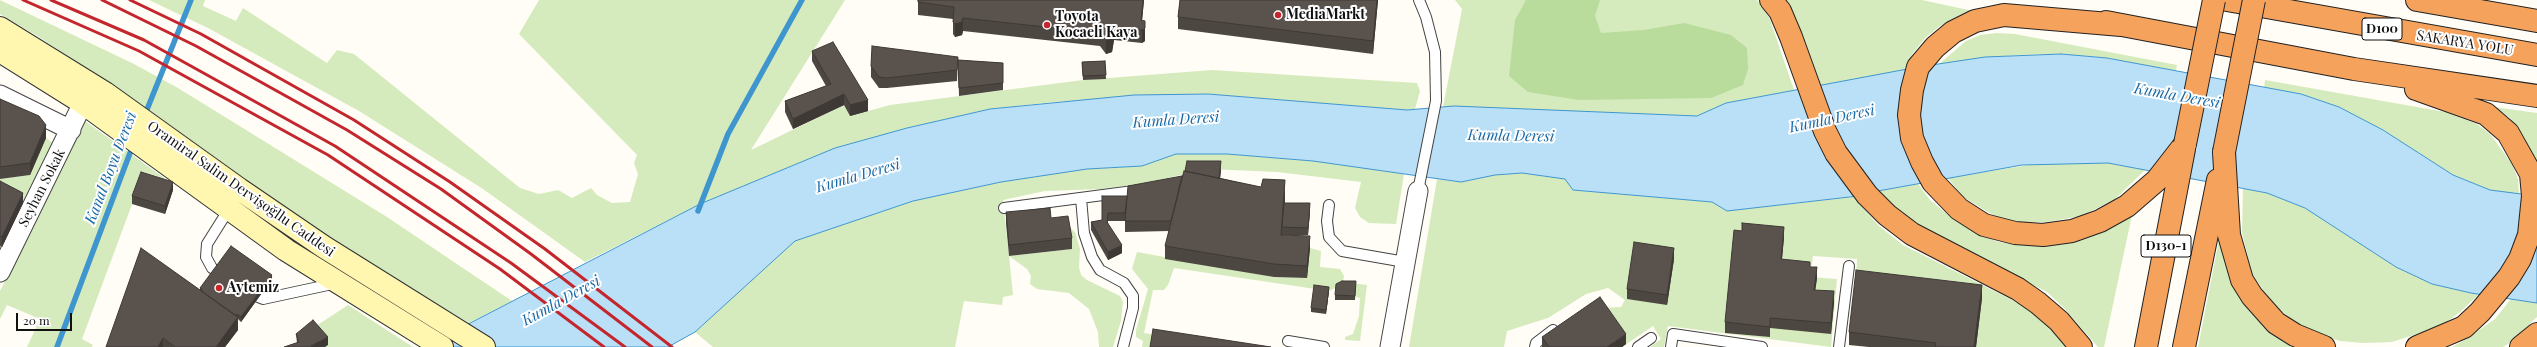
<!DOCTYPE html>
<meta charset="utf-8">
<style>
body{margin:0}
#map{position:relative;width:2537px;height:347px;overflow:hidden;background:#fffdf5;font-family:"Playfair Display",serif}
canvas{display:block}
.scale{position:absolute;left:16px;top:313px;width:56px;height:18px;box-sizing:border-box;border:2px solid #111;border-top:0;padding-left:5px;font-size:12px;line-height:14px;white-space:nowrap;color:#111;-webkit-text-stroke:3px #fff;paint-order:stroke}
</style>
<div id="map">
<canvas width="2537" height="347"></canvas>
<div class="scale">20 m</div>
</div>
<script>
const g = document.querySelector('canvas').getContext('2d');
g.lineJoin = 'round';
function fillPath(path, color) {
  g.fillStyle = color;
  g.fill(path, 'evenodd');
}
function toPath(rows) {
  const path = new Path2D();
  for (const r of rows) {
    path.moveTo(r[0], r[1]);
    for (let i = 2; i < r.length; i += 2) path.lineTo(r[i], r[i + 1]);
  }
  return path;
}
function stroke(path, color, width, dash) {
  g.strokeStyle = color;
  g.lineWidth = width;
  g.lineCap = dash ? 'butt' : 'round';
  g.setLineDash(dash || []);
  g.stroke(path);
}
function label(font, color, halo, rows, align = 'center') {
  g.font = font + ' "Playfair Display",serif';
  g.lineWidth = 4;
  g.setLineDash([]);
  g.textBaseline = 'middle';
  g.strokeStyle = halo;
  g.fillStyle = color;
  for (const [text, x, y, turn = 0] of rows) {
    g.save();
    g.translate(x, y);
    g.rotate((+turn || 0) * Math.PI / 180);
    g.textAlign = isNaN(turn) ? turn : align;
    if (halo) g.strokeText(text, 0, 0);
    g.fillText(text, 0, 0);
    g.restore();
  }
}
const green = toPath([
 [0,0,134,64,178,88,387,217,512,301,469,323,315,229,153,113,39,37,0,14],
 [149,0,205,0,203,6,236,21,243,8,327,63,337,50,354,54,520,188,539,194,558,190,572,198,591,188,597,195,612,203,630,202,638,174,634,163,637,155,519,34,539,0,845,0,751,150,844,105,850,116,890,105,1083,80,1212,70,1417,83,1420,91,1415,109,1407,110,1208,94,1054,102,990,109,907,128,835,148,700,204,585,262,483,189,359,111,208,28],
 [1455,0,1757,0,1768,14,1794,90,1726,103,1697,116,1443,107,1462,9],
 [1786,0,1922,0,1973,11,1940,26,1926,37,1913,53,1903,72,1818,86,1797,20],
 [1996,33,2015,34,2177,65,2176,71,2107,58,2061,54,2016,55,1939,64,1966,41,1980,35],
 [2265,80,2445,112,2477,124,2490,134,2512,164,2518,179,2519,194,2490,190,2453,175,2383,130,2339,107,2301,94,2264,88],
 [2494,107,2537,113,2537,161,2510,118],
 [85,121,167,180,165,187,141,180,82,339,93,345,92,347,27,347,40,319,7,305,0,319,0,291],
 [46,138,53,143,0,251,0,179,30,175],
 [1176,154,1227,154,1313,161,1404,174,1396,224,1369,223,1360,217,1355,208,1361,182,1277,172,1187,168,1185,174,1146,183,1100,189,1045,191,1003,200,1009,256,1072,249,1068,226,1075,232,1080,249,1079,267,1081,275,1087,280,1120,296,1123,302,1121,321,1113,347,1099,347,1098,332,1089,309,1069,293,1037,289,1030,284,1031,276,1027,269,1009,256,1013,295,1003,297,1002,305,964,301,955,347,713,347,695,332,794,241,913,201,1001,182,1087,169,1142,166],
 [2041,163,2108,163,2145,170,2114,200,2081,216,2047,222,2021,222,1998,218,1963,197,1948,178],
 [1522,173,1565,179,1573,190,1712,202,1727,211,1853,197,1879,226,1903,245,2018,303,2039,315,2070,347,1976,347,1982,298,1856,283,1857,259,1813,256,1810,277,1837,279,1831,347,1668,326,1664,347,1650,347,1661,339,1653,326,1622,347,1544,347,1600,308,1621,307,1625,300,1608,288,1586,294,1548,318,1507,331,1504,347,1409,347,1437,179,1461,182,1495,175],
 [1918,184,1930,200,1954,220,1979,234,1999,242,2020,245,2065,244,2087,237,2132,215,2104,347,2098,347,2064,308,2047,292,1936,236,1903,215,1878,191],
 [2243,188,2267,193,2305,208,2396,267,2432,284,2479,294,2460,312,2441,326,2392,342,2363,343,2340,341,2317,334,2296,323,2279,309,2265,293,2252,273,2242,233],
 [2220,235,2236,291,2247,307,2261,323,2295,347,2198,347],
 [1310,248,1321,251,1320,267,1340,269,1344,276,1343,282,1367,285,1360,341,1345,340,1345,337,1353,334,1359,316,1360,298,1356,297,1356,285,1342,285,1329,291,1174,268,1168,285,1164,290,1153,290,1144,333,1231,347,1142,347,1143,341,1136,337,1136,330,1148,289,1132,269,1137,252,1274,277,1307,278],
 [2511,299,2537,303,2537,317,2508,344,2503,347,2452,347,2468,338,2495,319],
 [348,305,413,347,325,347,328,345,313,328]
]);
const forest = toPath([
 [1526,0,1600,0,1595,16,1601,33,1644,30,1684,23,1731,35,1747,48,1748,69,1743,85,1711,98,1579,100,1528,92,1509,76,1515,20]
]);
const water = toPath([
 [2061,54,2107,58,2301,94,2339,107,2383,130,2453,175,2490,190,2537,196,2537,303,2471,293,2432,284,2396,267,2305,208,2267,193,2108,163,2022,165,1878,191,1867,195,1727,211,1712,202,1573,190,1565,179,1522,173,1495,175,1461,182,1313,161,1227,154,1176,154,1142,166,1087,169,1001,182,913,201,795,241,695,332,668,347,424,347,700,204,835,148,907,128,990,109,1134,95,1208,94,1407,110,1454,106,1697,116,1726,103,1918,67,1985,57,2061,54]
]);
const stream = toPath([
 [144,117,191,0],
 [698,211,728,134,802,0],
 [57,347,133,145]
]);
const lane = toPath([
 [1418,191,1436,101,1435,52,1426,17,1419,0],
 [1081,198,1084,233,1092,257,1100,270,1124,283,1133,296,1133,308,1123,347],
 [1329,205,1327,221,1329,237,1342,251,1405,262],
 [1004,208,1141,190],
 [225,277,212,268,206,257,207,244,229,209],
 [246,292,263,299,337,283],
 [1288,341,1324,347],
 [1535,347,1536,343,1553,330],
 [1638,347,1651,338],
 [1671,347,1673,334,1762,347],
 [1839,347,1849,266]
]);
const street = toPath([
 [0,95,71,130],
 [0,272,83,103],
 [1390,347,1418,191]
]);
const secondary = toPath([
 [0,28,105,93,239,189,324,247,484,347],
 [0,51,83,103,286,250,442,347]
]);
const highway = toPath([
 [1771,0,1780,11,1791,37,1825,131,1836,153,1867,195,1887,215,1912,234,2018,289,2038,303,2059,321,2081,347],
 [2227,0,2537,55],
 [2417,0,2537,21],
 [2106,22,2354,69,2537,96],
 [2121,25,2004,15,1975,21,1953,32,1935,47,1918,67,1912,90,1909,115,1912,138,1922,162,1933,182,1959,209,1984,225,2015,233,2043,235,2072,231,2100,221,2127,206,2157,180,2185,144],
 [2416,89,2486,114,2508,133,2531,174,2533,196,2529,235,2520,259,2509,277,2480,312,2464,327,2417,347],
 [2224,152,2229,235,2242,280,2252,296,2276,323,2295,335,2324,347],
 [2146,347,2184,149],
 [2184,347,2218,180],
 [2521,347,2537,334]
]);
const rail = toPath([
 [23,0,139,51,328,155,500,269,604,347],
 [51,0,144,40,335,146,511,263,625,347],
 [102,0,196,46,347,130,441,189,531,254,652,347],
 [130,0,201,34,354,120,450,182,545,249,672,347]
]);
const highwayBridge = toPath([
 [2185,144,2214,0],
 [2224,152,2254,0]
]);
const wall = toPath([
 [918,0,1144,0,1142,20,1145,41,1142,43,1114,40,1112,52,1106,54,1100,46,963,31,962,35,955,37,953,34,953,19,918,15],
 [1180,0,1378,0,1373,54,1178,29,1178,17],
 [812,51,868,111,850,116,844,105,793,129,785,112,785,101,826,86,812,61],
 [958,57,957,81,887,88,879,88,871,77,871,66],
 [958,60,1003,63,1003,90,959,96],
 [1105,61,1106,79,1083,80,1082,62],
 [0,99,46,138,30,175,0,179],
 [1221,169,1220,178,1285,193,1285,203,1310,211,1308,235,1282,235,1282,234,1282,235,1310,248,1307,278,1274,277,1165,259,1165,246,1169,231,1125,232,1125,221,1108,221,1108,223,1122,253,1108,260,1091,230,1091,222,1102,220,1102,196,1127,196,1182,176,1185,171],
 [0,181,23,203,2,247,0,246],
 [173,190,165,214,132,204,132,196],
 [1006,212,1051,218,1072,238,1072,249,1009,256,1006,223],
 [1784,237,1782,259,1810,267,1817,278,1815,290,1834,302,1831,334,1770,328,1770,337,1725,333,1725,322],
 [1674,259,1667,305,1627,299,1627,289],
 [272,279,241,322,238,319,238,330,225,347,106,347,200,290,200,288],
 [1356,285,1355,300,1335,300,1335,295],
 [1329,291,1326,314,1311,312,1311,308],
 [1982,298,1976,347,1869,347,1849,345,1849,332],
 [296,334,328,345,297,343],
 [1542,337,1626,344,1622,347,1542,347]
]);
const shadedWall = toPath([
 [1143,0,1144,0,1141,32,1141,20],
 [1377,0,1378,0,1373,54,1373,41],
 [963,18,963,31,962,35,955,37,955,24],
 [1114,28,1114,40,1112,52,1106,54,1106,41],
 [1145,28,1145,41,1142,43,1142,30],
 [844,94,844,105,793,129,793,119],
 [868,100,868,111,850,116,850,105],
 [46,125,46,138,30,175,30,163],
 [1221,161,1221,169,1219,191,1219,183],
 [1285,180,1285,193,1282,227,1281,248,1281,235],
 [173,182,173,190,165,214,165,206],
 [23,193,23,203,2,247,2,237],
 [1310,203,1310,211,1308,235,1308,228],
 [1784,227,1784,237,1781,269,1781,259],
 [1310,236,1310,248,1307,278,1307,266],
 [1122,245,1122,253,1108,260,1108,252],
 [1674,248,1674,259,1667,305,1667,295],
 [1817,267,1817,278,1814,300,1814,290],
 [272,275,272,279,241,322,241,317],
 [1982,285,1982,298,1976,347,1974,347],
 [1329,287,1329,291,1326,314,1326,310],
 [1834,291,1834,302,1831,334,1831,323],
 [237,314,238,330,225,347,216,347],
 [1626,334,1626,344,1622,347,1607,347],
 [328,337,328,345,325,347,309,347],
 [163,338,163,347,158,347]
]);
const building = toPath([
 [918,0,1143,0,1141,20,1145,21,1145,28,1142,30,1114,28,1112,39,1106,41,1100,33,963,18,962,22,955,24,953,22,954,7,918,2,918,0],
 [1180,0,1377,0,1373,41,1178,17,1180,0],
 [833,42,868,100,850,105,844,94,793,119,785,101,831,84,812,51,833,42],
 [872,46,958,57,957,70,887,78,879,77,871,66,872,46],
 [958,60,1003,63,1003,83,959,88,958,60],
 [1105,61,1106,75,1083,76,1082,62,1105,61],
 [0,99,39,116,46,125,30,163,0,167,0,99],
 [1187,161,1221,161,1219,178,1185,171,1187,161],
 [1184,171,1261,187,1263,179,1285,180,1281,235,1310,236,1307,266,1274,264,1165,246,1184,171],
 [141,172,173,182,165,206,132,196,141,172],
 [1182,176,1171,221,1125,221,1128,186,1182,176],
 [0,181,23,193,2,237,0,236,0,181],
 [1102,196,1127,196,1125,213,1108,213,1107,222,1122,245,1108,252,1091,222,1102,220,1102,196],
 [1284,203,1310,203,1308,228,1282,227,1284,203],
 [1050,208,1051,218,1068,216,1072,238,1009,245,1006,212,1050,208],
 [1742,223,1784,227,1781,259,1810,262,1810,267,1817,267,1814,290,1834,291,1831,323,1770,318,1770,327,1725,322,1734,230,1742,231,1742,223],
 [1634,242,1674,248,1667,295,1627,289,1634,242],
 [231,246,272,275,241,317,237,314,236,316,201,291,202,289,200,288,231,246],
 [141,248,238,317,216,347,175,347,163,338,158,347,106,347,141,248],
 [1856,270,1982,285,1974,347,1976,347,1935,347,1936,343,1849,332,1856,270],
 [1342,281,1356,281,1355,296,1335,295,1336,284,1342,281],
 [1314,285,1329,287,1326,310,1311,308,1314,285],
 [1600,297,1626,334,1607,347,1549,347,1542,337,1600,297],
 [313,320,328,337,309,347,284,347,299,342,296,334,313,320],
 [1153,329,1271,347,1150,347,1153,329]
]);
const markers = [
 [1278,15,4,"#c4262e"],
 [1047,25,4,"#c4262e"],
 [219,288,4,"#c4262e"]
];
const shields = [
 [2382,29,40],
 [2166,246,50]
];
const shieldNames = [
 ["D100",2382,29],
 ["D130-1",2166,246]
];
const poiNames = [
 ["MediaMarkt",1286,15],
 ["Toyota",1055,17],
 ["Kocaeli Kaya",1055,33],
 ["Aytemiz",227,288]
];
const streetNames = [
 ["SAKARYA YOLU",2465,43,9],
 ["Seyhan Sokak",42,188,-63],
 ["Oramiral Salim Dervişoğllu Caddesi",241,189,35]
];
const waterNames = [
 ["Kumla Deresi",2177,96,10],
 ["Kumla Deresi",1832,119,-12],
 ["Kumla Deresi",1176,120,-4],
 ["Kumla Deresi",1511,136,1],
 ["Kanal Boyu Deresi",111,168,-69],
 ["Kumla Deresi",858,176,-16],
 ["Kumla Deresi",561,301,-29]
];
fillPath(green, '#d5ebbd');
fillPath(forest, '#b9dc9c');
fillPath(water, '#b9e0f7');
stroke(water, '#3f96cf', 1);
stroke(stream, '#3f96cf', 5.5);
stroke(lane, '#444', 12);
stroke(street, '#444', 21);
stroke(secondary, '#333', 24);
stroke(highway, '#222', 24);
stroke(lane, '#fff', 10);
stroke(street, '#fff', 19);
stroke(secondary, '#fff6b0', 22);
stroke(highway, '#f5a25d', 22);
stroke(rail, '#c4262e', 3);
stroke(highwayBridge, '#222', 24, []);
stroke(highwayBridge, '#f5a25d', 22);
fillPath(wall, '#4d4742');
fillPath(shadedWall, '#3f3936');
fillPath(building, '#5a524d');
stroke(building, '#3f3936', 1);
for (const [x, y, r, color] of markers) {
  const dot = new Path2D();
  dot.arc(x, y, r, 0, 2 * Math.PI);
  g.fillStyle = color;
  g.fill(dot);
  stroke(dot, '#fff', 1.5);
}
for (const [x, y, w] of shields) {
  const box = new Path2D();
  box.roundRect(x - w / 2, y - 11, w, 22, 3);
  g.fillStyle = '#fff';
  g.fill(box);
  stroke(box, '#111', 1);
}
label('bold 13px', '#111', null, shieldNames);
label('bold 14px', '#111', '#fff', poiNames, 'left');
label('14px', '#111', '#fff', streetNames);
label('italic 15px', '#1768a6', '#fff', waterNames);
</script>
